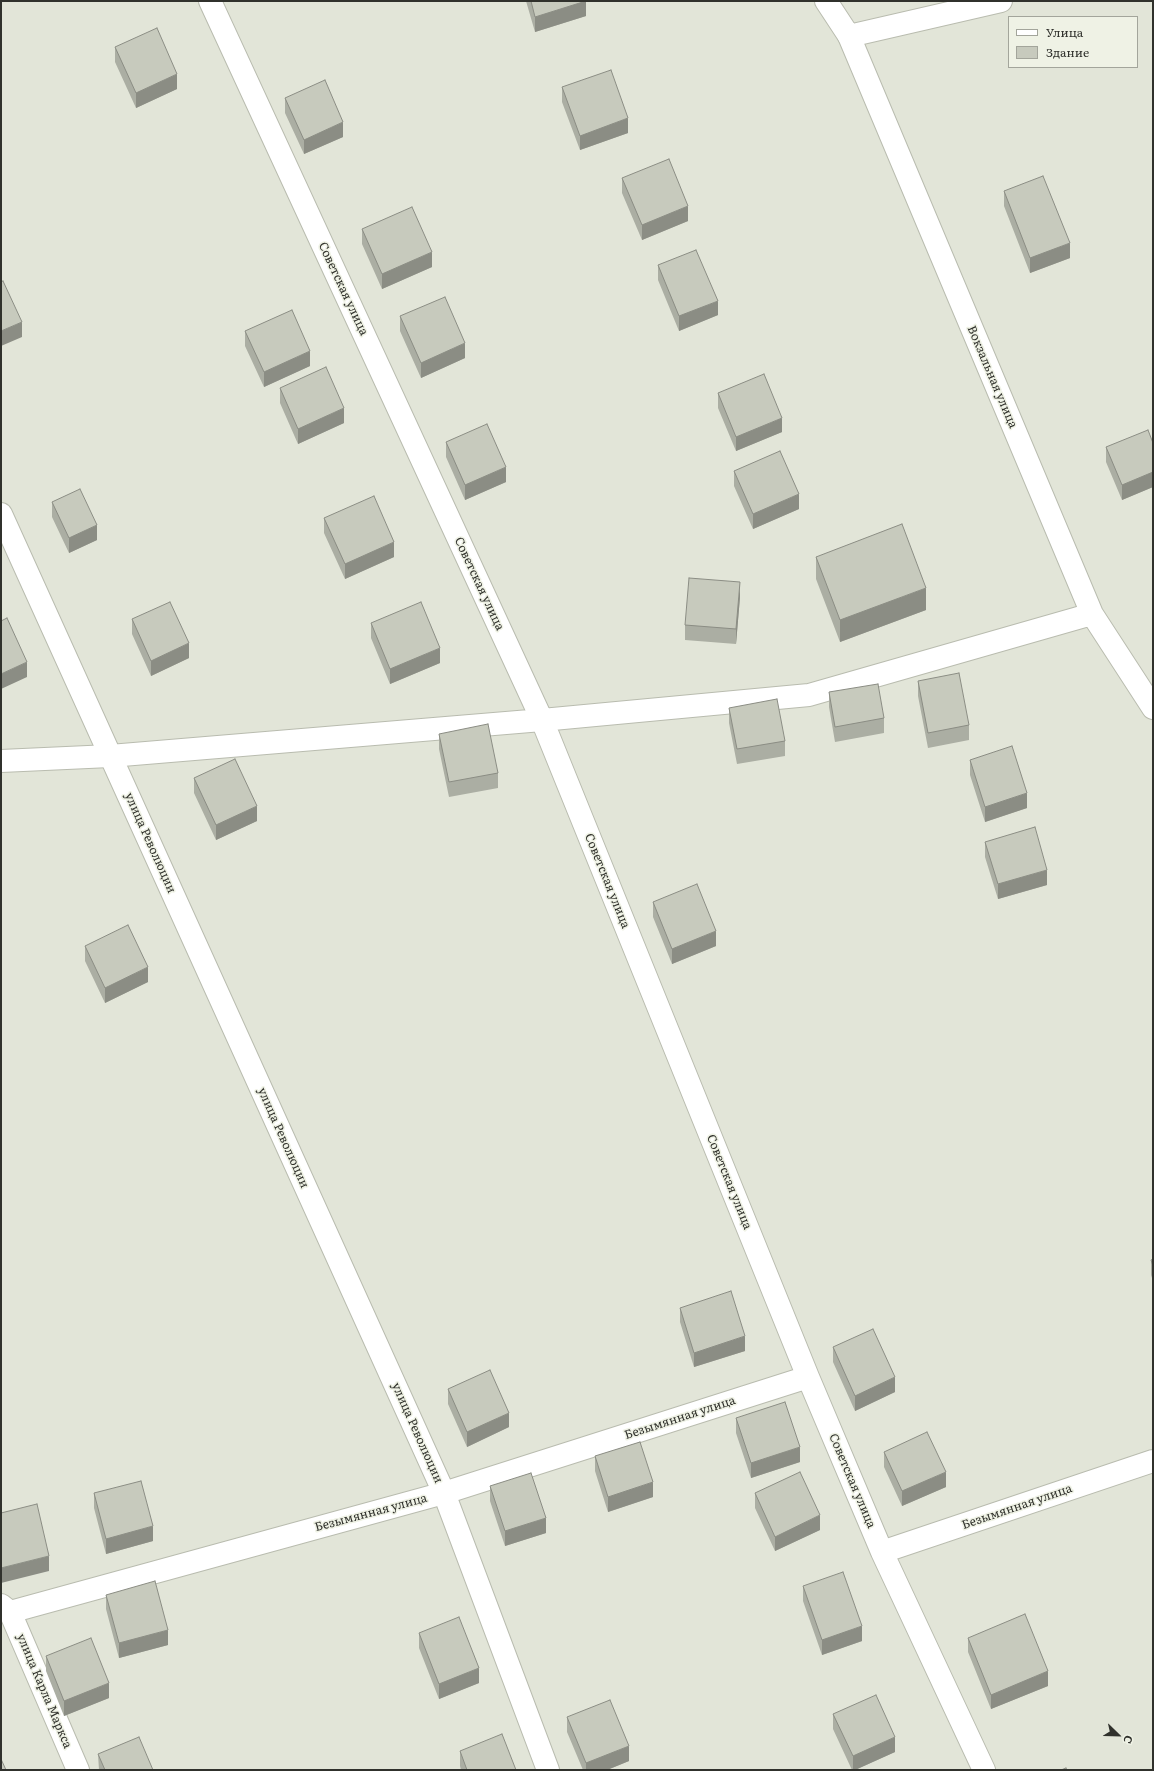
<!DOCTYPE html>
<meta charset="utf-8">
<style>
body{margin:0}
#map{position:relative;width:1154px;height:1771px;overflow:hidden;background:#e2e5d8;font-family:Literata,serif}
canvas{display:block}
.frame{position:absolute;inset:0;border:2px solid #30312c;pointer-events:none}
.legend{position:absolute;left:1008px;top:16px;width:130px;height:52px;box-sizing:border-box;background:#eff2e5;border:1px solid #a3a59b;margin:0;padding:5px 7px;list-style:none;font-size:12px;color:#30312c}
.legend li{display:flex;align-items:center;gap:8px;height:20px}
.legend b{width:20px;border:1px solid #a3a59b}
.north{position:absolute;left:1098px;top:1715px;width:40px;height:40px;-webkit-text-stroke:3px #eff2e5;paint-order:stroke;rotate:113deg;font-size:11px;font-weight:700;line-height:16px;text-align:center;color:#30312c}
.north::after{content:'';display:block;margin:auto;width:14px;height:18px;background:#30312c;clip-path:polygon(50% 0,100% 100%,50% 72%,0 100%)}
</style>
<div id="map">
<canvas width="1154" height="1771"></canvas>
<div class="frame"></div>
<ul class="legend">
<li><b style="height:5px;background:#fff"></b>Улица</li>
<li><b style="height:11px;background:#c7cabd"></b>Здание</li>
</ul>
<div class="north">С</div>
</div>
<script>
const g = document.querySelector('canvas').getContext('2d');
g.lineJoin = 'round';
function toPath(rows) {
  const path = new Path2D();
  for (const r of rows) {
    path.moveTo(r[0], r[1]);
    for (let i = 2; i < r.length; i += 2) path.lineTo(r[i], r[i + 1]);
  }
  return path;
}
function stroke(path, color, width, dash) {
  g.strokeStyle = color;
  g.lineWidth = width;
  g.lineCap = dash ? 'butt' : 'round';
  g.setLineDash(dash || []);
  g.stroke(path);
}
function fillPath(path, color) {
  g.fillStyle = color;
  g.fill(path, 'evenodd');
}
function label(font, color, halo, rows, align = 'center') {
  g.font = font + ' Literata,serif';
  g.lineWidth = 3;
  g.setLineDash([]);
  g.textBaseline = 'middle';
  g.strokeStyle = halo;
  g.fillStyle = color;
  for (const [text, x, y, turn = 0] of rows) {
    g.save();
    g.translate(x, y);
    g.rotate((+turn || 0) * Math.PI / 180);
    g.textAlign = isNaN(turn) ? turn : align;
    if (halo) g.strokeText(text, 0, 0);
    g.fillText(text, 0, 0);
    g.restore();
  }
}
const street = toPath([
 [210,1,542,720,808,1377,882,1552,984,1770],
 [849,36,1092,614,1153,708],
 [1,761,110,756,542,720,809,695,1092,614],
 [882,1552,1153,1461],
 [1,1605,10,1612,444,1493,808,1377],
 [10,1612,78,1770]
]);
const secondary = toPath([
 [826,1,849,36,1001,1],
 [1,514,444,1493,548,1770]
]);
const wall = toPath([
 [526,1,586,1,586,16,535,32],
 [115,47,177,89,136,108,115,62],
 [562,87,628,133,580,150,562,102],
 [285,98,343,137,304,154,285,113],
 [622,178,688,221,642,240,622,193],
 [1004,191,1070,258,1030,273,1004,206],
 [362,229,432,267,382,289,362,244],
 [658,265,718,315,679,331,658,280],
 [400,316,465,358,421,378,400,331],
 [245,331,310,366,264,387,245,346],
 [280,388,344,423,298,444,280,403],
 [718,393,782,432,736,451,718,408],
 [446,442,506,482,465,500,446,457],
 [1153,443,1153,487,1122,500,1106,462,1106,447],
 [734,471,799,509,753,529,734,486],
 [52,502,97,540,69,553,52,517],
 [324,518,394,557,345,579,324,533],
 [816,557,926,610,840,642,816,579],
 [740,597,736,644,685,640,685,625],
 [132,619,189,658,151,676,132,634],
 [371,623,440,663,390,684,371,638],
 [918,681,969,725,969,740,928,748,918,696],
 [829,692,884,718,884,733,835,742,829,707],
 [729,708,785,741,785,756,737,764,729,723],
 [439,734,498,773,498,788,449,797,439,749],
 [970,760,1027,808,985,822,970,775],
 [194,778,257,821,216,840,194,793],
 [985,842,1047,885,998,899,985,857],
 [653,902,716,946,672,964,653,917],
 [85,946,148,982,105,1003,85,961],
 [1153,1259,1153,1281,1151,1275,1151,1260],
 [680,1308,745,1351,694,1367,680,1322],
 [833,1347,895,1392,855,1411,833,1362],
 [448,1389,509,1427,467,1447,448,1404],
 [736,1418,800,1462,751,1478,736,1433],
 [884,1452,946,1487,902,1506,884,1467],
 [595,1456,653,1497,608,1512,595,1471],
 [490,1486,546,1533,505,1546,490,1501],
 [94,1493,153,1541,106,1554,94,1508],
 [755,1493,820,1530,775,1551,755,1508],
 [803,1586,862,1641,822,1655,803,1601],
 [106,1595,168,1645,119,1658,106,1609],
 [419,1633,479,1683,439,1699,419,1648],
 [968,1638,1048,1686,991,1709,968,1652],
 [46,1656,109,1698,64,1716,46,1671],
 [833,1714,895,1752,855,1770,852,1770,833,1729],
 [567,1717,629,1761,607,1770,583,1770,567,1732],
 [460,1751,516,1770,461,1770,460,1766],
 [98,1754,153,1770,99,1770]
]);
const shadedWall = toPath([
 [586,1,586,16,535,32,535,17],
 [177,74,177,89,136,108,136,93],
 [628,118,628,133,580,150,580,136],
 [343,122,343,137,304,154,304,140],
 [688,206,688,221,642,240,642,225],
 [1070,243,1070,258,1030,273,1030,258],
 [432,252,432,267,382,289,382,274],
 [718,301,718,315,679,331,679,316],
 [22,322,22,337,1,346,1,331],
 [465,343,465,358,421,378,421,363],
 [310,351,310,366,264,387,264,372],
 [344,408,344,423,298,444,298,429],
 [782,418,782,432,736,451,736,437],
 [506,467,506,482,465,500,465,485],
 [1153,472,1153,487,1122,500,1122,485],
 [799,494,799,509,753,529,753,514],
 [97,525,97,540,69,553,69,538],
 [394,542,394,557,345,579,345,564],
 [740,582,740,597,736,644,736,629],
 [926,588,926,610,840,642,840,620],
 [189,643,189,658,151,676,151,661],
 [440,648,440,663,390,684,390,669],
 [27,662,27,677,1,689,1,674],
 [1027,793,1027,808,985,822,985,807],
 [257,806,257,821,216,840,216,825],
 [1047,870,1047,885,998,899,998,884],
 [716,931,716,946,672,964,672,949],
 [148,967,148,982,105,1003,105,988],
 [745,1336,745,1351,694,1367,694,1353],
 [895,1377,895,1392,855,1411,855,1396],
 [509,1413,509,1427,467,1447,467,1432],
 [800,1447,800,1462,751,1478,751,1463],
 [946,1472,946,1487,902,1506,902,1491],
 [653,1482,653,1497,608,1512,608,1497],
 [820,1515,820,1530,775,1551,775,1537],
 [546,1518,546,1533,505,1546,505,1531],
 [153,1526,153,1541,106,1554,106,1539],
 [49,1556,49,1571,1,1583,1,1568],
 [862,1626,862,1641,822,1655,822,1640],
 [168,1630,168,1645,119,1658,119,1643],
 [479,1668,479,1683,439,1699,439,1684],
 [1048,1671,1048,1686,991,1709,991,1695],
 [109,1683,109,1698,64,1716,64,1701],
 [895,1737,895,1752,855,1770,853,1770,853,1756],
 [629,1746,629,1761,607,1770,586,1770,586,1763]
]);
const building = toPath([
 [531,1,586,1,535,17,531,1],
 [157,28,177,74,136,93,115,47,157,28],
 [611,70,628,118,580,136,562,87,611,70],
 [325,80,343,122,304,140,285,98,325,80],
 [669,159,688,206,642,225,622,178,669,159],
 [1043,176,1070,243,1030,258,1004,191,1043,176],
 [412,207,432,252,382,274,362,229,412,207],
 [696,250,718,301,679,316,658,265,696,250],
 [3,281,22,322,1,331,1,282,3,281],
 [445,297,465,343,421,363,400,316,445,297],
 [292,310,310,351,264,372,245,331,292,310],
 [326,367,344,408,298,429,280,388,326,367],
 [764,374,782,418,736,437,718,393,764,374],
 [487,424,506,467,465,485,446,442,487,424],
 [1148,430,1153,443,1153,472,1122,485,1106,447,1148,430],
 [780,451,799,494,753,514,734,471,780,451],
 [80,489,97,525,69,538,52,502,80,489],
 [374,496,394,542,345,564,324,518,374,496],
 [902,524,926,588,840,620,816,557,902,524],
 [689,578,740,582,736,629,685,625,689,578],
 [170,602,189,643,151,661,132,619,170,602],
 [421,602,440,648,390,669,371,623,421,602],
 [7,618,27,662,1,674,1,621,7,618],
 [959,673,969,725,928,733,918,681,959,673],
 [878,684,884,718,835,727,829,692,878,684],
 [777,699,785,741,737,749,729,708,777,699],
 [488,724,498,773,449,782,439,734,488,724],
 [1012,746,1027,793,985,807,970,760,1012,746],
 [235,759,257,806,216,825,194,778,235,759],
 [1035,827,1047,870,998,884,985,842,1035,827],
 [697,884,716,931,672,949,653,902,697,884],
 [128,925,148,967,105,988,85,946,128,925],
 [1153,1259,1153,1266,1151,1260,1153,1259],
 [731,1291,745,1336,694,1353,680,1308,731,1291],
 [873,1329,895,1377,855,1396,833,1347,873,1329],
 [490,1370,509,1413,467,1432,448,1389,490,1370],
 [785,1402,800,1447,751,1463,736,1418,785,1402],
 [927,1432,946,1472,902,1491,884,1452,927,1432],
 [640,1442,653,1482,608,1497,595,1456,640,1442],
 [800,1472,820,1515,775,1537,755,1493,800,1472],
 [531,1473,546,1518,505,1531,490,1486,531,1473],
 [141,1481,153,1526,106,1539,94,1493,141,1481],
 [37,1504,49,1556,1,1568,1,1513,37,1504],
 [843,1572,862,1626,822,1640,803,1586,843,1572],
 [155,1581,168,1630,119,1643,106,1595,155,1581],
 [1025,1614,1048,1671,991,1695,968,1638,1025,1614],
 [459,1617,479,1668,439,1684,419,1633,459,1617],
 [91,1638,109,1683,64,1701,46,1656,91,1638],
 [876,1695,895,1737,853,1756,833,1714,876,1695],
 [610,1700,629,1746,586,1763,567,1717,610,1700],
 [502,1734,516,1770,467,1770,460,1751,502,1734],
 [139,1737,153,1770,105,1770,98,1754,139,1737],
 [1,1759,6,1770,1,1770,1,1759],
 [1066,1768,1067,1770,1061,1770,1066,1768]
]);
const streetNames = [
 ["Советская улица",343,289,65],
 ["Вокзальная улица",992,377,67],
 ["Советская улица",479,584,65],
 ["улица Революции",150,843,66],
 ["Советская улица",607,881,68],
 ["улица Революции",283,1138,66],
 ["Советская улица",729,1182,68],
 ["Безымянная улица",680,1418,-18],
 ["улица Революции",417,1433,66],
 ["Советская улица",852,1481,67],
 ["Безымянная улица",1017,1507,-19],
 ["Безымянная улица",371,1513,-15],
 ["улица Карла Маркса",44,1691,67]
];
stroke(street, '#b9bcaf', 24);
stroke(secondary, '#b9bcaf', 24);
stroke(street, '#fff', 22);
stroke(secondary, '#fff', 22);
fillPath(wall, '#abaea3');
fillPath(shadedWall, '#8b8d84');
fillPath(building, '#c7cabd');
stroke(building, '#8b8d84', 1);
label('12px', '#30312c', '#eff2e5', streetNames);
</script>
